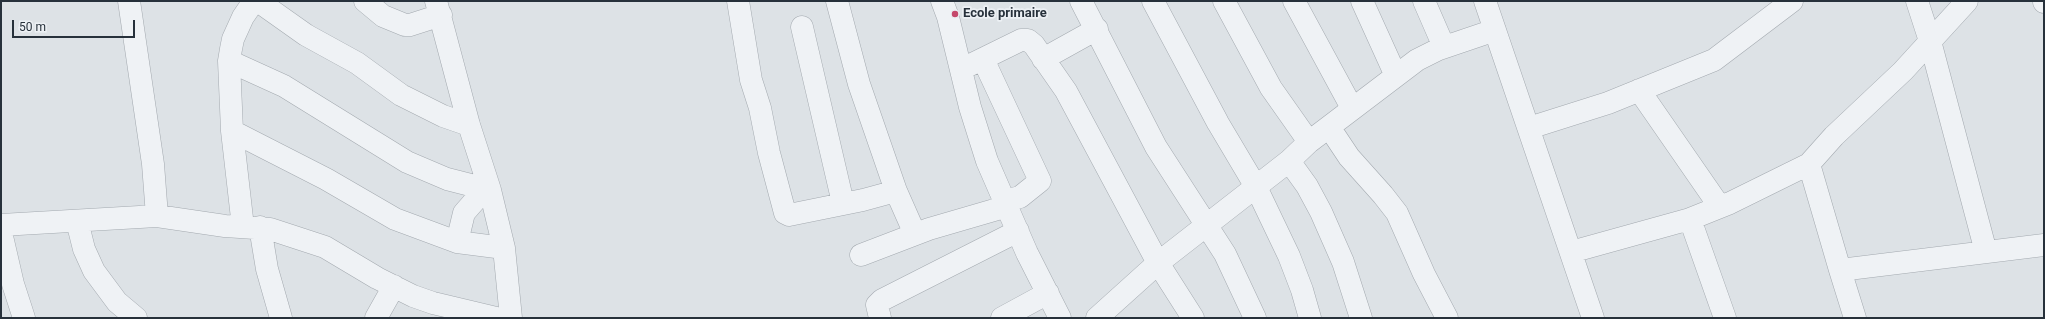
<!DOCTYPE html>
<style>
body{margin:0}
#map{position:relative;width:2045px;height:319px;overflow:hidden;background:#dde2e6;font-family:Roboto,sans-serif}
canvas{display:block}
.frame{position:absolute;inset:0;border:2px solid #27313b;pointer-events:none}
.scale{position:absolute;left:12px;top:20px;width:123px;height:18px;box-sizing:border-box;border:2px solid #27313b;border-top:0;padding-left:5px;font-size:12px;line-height:14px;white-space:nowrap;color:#27313b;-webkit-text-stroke:3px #ecf0f4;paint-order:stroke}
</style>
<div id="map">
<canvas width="2045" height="319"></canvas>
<div class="frame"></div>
<div class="scale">50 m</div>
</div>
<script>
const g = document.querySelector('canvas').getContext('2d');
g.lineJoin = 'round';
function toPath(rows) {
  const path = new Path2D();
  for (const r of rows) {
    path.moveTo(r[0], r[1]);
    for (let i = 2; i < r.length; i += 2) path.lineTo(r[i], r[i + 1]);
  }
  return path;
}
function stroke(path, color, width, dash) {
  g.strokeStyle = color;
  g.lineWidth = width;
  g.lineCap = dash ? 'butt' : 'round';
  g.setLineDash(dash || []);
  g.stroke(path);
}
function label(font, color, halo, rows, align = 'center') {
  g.font = font + ' Roboto,sans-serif';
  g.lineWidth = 3.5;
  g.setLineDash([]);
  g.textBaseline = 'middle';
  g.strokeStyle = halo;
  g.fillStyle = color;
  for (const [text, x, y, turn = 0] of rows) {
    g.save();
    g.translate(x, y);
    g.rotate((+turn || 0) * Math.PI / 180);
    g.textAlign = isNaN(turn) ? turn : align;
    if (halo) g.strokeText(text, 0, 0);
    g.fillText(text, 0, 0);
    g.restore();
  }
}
const minor = toPath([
 [129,1,153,164,157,216],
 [258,1,306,35,357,63,401,95,443,116,469,125],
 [365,1,383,16,405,25,410,25,441,15],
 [436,1,469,125,490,190,504,248,511,318],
 [738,1,751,80,760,108,769,153,785,213,789,215,863,200,896,191],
 [837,1,859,84,896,191,915,234],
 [942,1,948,17,970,107,987,161,1027,253,1060,318],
 [1081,1,1156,147,1225,254,1255,318],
 [1153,1,1218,123,1256,187,1289,256,1302,290,1310,318],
 [1224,1,1271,88,1309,142],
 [1294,1,1352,108],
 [1362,1,1396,76],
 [1424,1,1444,47],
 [1485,1,1593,318],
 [1917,1,1930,41,1986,252],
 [2044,1,2044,2],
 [802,27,843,203],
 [983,59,1040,181,1020,197,1005,201],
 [1043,59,1097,29],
 [229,61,284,86,407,162,447,179,490,190],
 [962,69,1021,40,1028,40,1034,45,1066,91,1158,263,1193,318],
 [1639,90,1720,207],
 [1329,127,1349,157,1383,195,1397,213,1424,274,1447,318],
 [1529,128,1608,103,1714,60,1792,1],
 [232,131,229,61,231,49,233,39,243,17,254,1],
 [1289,161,1307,186,1321,212,1343,262,1361,318],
 [1809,164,1840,270,1855,318],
 [1690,219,1725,318],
 [77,221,84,249,94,271,117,302,136,318],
 [1,225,157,216,225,226,270,229,325,247,377,278,413,296,433,303,496,318],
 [243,227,232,131,326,179,395,219,457,242,504,248],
 [260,227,267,269,281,318],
 [1,232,13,284,24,318],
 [457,242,464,213,478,197,480,188],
 [1571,252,1690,219,1730,203,1809,164,1834,136,1903,71,1967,1],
 [861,255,929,229,1008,206],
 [1840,270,2044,245],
 [376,318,394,286],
 [880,318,877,305,882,300,1018,231],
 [1002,318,1048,293],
 [1097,318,1158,263,1289,161,1309,142,1417,60,1439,49,1495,30]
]);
const markers = [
 [955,14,4,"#c5486b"]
];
const poiNames = [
 ["Ecole primaire",963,14]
];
stroke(minor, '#a3a9af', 23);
stroke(minor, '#eff2f5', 22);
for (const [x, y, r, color] of markers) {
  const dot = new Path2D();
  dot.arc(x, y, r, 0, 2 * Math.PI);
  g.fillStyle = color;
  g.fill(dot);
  stroke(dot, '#ecf0f4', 1.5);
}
label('bold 13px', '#27313b', '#ecf0f4', poiNames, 'left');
</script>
